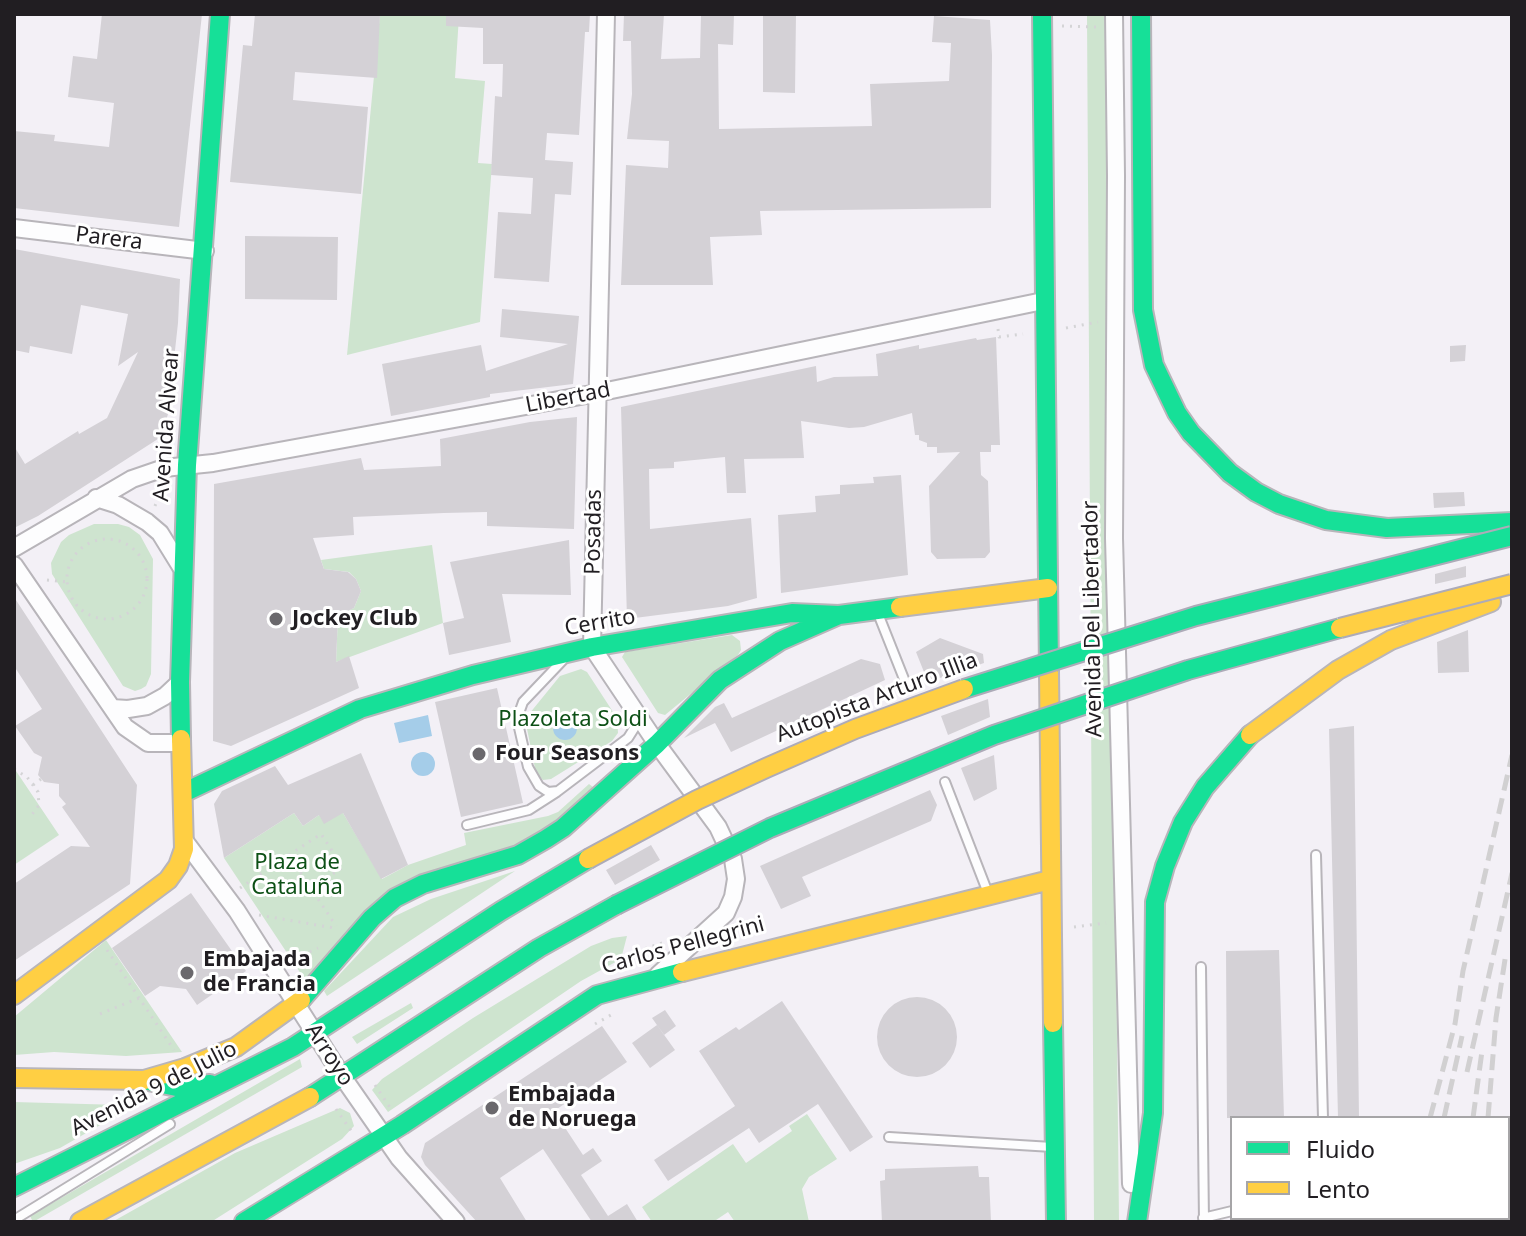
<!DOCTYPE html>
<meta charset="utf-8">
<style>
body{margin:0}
#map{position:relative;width:1526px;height:1236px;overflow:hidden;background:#f3f0f6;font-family:"Noto Sans",sans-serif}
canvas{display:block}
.frame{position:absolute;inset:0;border:16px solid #211e22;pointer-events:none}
.legend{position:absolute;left:1230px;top:1116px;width:280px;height:104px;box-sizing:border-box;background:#fff;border:2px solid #a6a5a7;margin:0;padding:10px 14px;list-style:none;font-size:24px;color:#211e22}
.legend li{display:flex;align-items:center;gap:16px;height:40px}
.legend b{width:40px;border:2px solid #a6a5a7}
</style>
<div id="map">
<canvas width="1526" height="1236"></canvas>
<div class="frame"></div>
<ul class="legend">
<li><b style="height:10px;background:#16e098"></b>Fluido</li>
<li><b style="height:10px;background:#ffcf43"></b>Lento</li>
</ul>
</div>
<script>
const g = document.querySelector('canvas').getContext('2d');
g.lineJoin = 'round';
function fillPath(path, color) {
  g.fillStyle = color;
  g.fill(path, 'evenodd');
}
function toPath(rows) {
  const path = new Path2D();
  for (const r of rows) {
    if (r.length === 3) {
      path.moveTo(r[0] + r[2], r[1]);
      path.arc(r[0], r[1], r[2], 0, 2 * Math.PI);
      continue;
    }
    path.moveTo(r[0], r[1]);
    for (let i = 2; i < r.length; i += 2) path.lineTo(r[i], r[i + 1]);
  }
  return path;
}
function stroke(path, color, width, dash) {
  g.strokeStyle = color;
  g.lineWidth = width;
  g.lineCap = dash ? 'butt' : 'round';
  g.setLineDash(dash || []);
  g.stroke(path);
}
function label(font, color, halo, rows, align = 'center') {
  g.font = font + ' "Noto Sans",sans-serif';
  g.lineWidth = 6;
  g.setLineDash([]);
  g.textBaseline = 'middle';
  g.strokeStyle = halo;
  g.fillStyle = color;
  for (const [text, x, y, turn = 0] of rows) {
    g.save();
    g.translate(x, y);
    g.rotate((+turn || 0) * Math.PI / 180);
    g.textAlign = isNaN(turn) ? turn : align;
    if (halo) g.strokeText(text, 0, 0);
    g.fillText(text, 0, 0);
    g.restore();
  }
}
const green = toPath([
 [380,14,459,16,455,78,485,81,478,163,492,164,480,322,347,355],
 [1087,14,1106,14,1119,1222,1094,1222],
 [94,524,118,524,129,527,140,535,153,559,151,674,146,686,141,689,135,691,123,686,52,574,51,563,61,542,69,535],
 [432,545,443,623,336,662,338,615,354,608,361,591,356,579,349,572,324,569,321,560],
 [732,635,740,641,741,650,738,655,665,715,658,713,622,657,625,652],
 [581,669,587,672,617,718,618,733,612,741,551,779,543,780,536,773,525,719,560,676],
 [14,768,59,835,14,865],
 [589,784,593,787,536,838,441,872,307,983,224,858,294,813,303,826,319,815,343,813,382,879,408,865,466,845,464,833,548,816,558,812],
 [515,871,327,996,324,991,393,917,431,899],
 [627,936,621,959,581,981,388,1112,372,1090,382,1079,473,1018,591,946,612,938],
 [106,940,182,1052,126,1056,54,1052,14,1055,14,1017],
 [411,1003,413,1008,357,1044,352,1037],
 [300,1059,302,1067,33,1222,30,1216],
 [14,1102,121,1105,123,1112,60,1148,14,1164],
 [340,1108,350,1113,354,1126,342,1139,211,1222,112,1222,235,1153],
 [807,1114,837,1159,809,1177,802,1189,809,1222,735,1222,728,1212,713,1222,652,1222,642,1207,733,1144,746,1163,792,1131,789,1126]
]);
const water = toPath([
 [428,715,432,736,399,743,394,723],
 [565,728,12],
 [423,764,12]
]);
const building = toPath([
 [102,14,202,14,179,227,14,208,14,131,55,135,54,141,109,147,114,103,68,97,73,56,97,59],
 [255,14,380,14,377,78,295,72,293,100,368,107,361,194,230,182,243,45,252,46],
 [446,14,590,14,589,32,585,32,579,135,547,133,545,160,573,162,571,195,555,194,549,282,494,278,498,212,531,214,533,178,491,175,495,96,502,97,503,64,483,64,483,28,446,26],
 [624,14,664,14,661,59,700,58,701,14,734,14,733,45,718,44,719,129,872,126,870,84,949,81,951,43,932,42,934,16,990,20,992,55,991,208,760,211,762,235,710,237,713,285,621,285,626,165,668,168,669,141,627,139,632,94,631,41,623,41],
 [763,14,796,14,795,93,763,92],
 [245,236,338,237,337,300,245,299],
 [14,249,180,279,178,323,168,414,161,437,38,516,14,528,14,446,25,464,78,431,79,434,107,418,138,352,118,366,128,314,81,305,72,354,30,346,29,353,14,350],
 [502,309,579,316,573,384,490,394,490,397,391,416,382,364,481,345,486,371,568,344,500,337],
 [996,337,1000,445,991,445,991,452,980,452,981,475,988,481,990,552,985,558,937,559,931,552,929,486,960,452,937,453,937,447,927,447,927,443,919,440,919,435,915,435,912,413,864,427,849,428,801,421,804,458,744,459,746,493,727,493,725,457,674,462,674,468,649,469,650,529,751,518,757,598,728,606,627,619,621,407,816,366,817,382,834,377,878,376,876,354,919,345,919,349,976,338,977,340],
 [1466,345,1465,361,1450,362,1450,346],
 [577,417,574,529,487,526,487,512,444,513,353,517,354,535,313,538,324,569,348,572,356,579,361,591,354,608,338,616,336,662,349,656,359,688,231,746,213,741,214,484,361,458,364,470,441,466,440,439,530,422],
 [901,475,908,575,781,593,778,515,816,512,815,496,840,494,840,485,874,483,873,477],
 [1464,492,1465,506,1434,508,1433,493],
 [569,540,571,595,502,594,511,642,449,655,443,623,464,618,450,562],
 [1466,566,1466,577,1435,584,1435,574],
 [14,597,137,785,130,884,14,961,14,884,71,846,90,847,62,807,66,804,59,796,59,784,44,782,38,775,42,757,34,753,15,726,42,709,14,666],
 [1468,630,1469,672,1438,673,1437,642],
 [940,638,983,654,984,663,928,682,916,652],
 [861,659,880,664,885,680,731,752,715,723,684,738,715,707,724,703,732,718],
 [497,688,523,803,461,817,435,702],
 [988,699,990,717,948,735,941,716],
 [1354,726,1359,1118,1338,1118,1329,729],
 [361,753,408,865,381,879,343,813,324,824,319,815,303,826,294,813,224,858,214,804,222,791,275,766,288,785],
 [994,755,997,789,974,801,961,768],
 [930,790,937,805,931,821,802,877,811,896,781,909,760,866],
 [651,845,660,860,615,885,606,870],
 [191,893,246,971,197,1005,186,989,160,986,145,996,112,948],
 [1279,950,1284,1118,1227,1118,1226,951],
 [917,1037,40],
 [782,1001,873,1137,850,1152,818,1104,759,1143,749,1128,668,1181,654,1160,735,1106,699,1051,736,1027,739,1030],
 [665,1010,676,1026,664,1035,652,1018],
 [657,1025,675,1050,650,1068,632,1043],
 [602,1026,627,1062,554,1111,583,1155,593,1148,602,1161,581,1175,608,1216,627,1204,638,1222,592,1222,543,1149,500,1178,527,1222,477,1222,425,1165,421,1157,425,1143],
 [978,1166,979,1177,989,1177,991,1222,882,1222,880,1181,885,1180,885,1169]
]);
const path = toPath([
 [1062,26,1098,27],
 [1066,328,1098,322],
 [998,329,999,337,1023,334],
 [155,506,162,487],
 [107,579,40],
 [47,580,67,582],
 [14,769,27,777,38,792,39,805,31,816],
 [33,785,41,779],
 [289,855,321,834,343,867,312,888],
 [240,888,289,855,336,926],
 [259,915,334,928],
 [1074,927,1106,923],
 [107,950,174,1050],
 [288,962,318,948],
 [608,969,607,961,668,941],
 [100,1014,139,998],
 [595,1024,611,1015,611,1012],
 [375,1085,391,1109],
 [336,1109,352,1132]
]);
const lane = toPath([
 [877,611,906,684],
 [563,660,523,702,517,719,528,767,539,786,548,792,558,791,628,738,640,719],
 [945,782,988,893],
 [467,825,529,810,557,792],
 [1316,855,1323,1118],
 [1201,967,1204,1222],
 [889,1137,1052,1147],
 [1203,1218,1232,1211],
 [1287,1218,1289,1222],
 [14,1220,170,1124]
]);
const street = toPath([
 [606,14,592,647,657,744,718,827,733,859,736,879,733,897,726,913,658,975],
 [1114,14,1116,176,1114,538,1131,1184],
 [14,228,205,251],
 [96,498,118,505,147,522,160,533,181,567],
 [14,548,132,479,164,468,213,463,597,393,1043,301],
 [14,565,125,727,148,743,181,743],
 [112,708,128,709,147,706,165,696,180,682],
 [184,840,237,911,342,1076,399,1158,456,1222]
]);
const fast = toPath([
 [1042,14,1049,672],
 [1141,14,1143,310,1154,365,1177,413,1191,433,1230,473,1256,492,1279,504,1326,520,1387,528,1512,522],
 [181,739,180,682,187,465,220,14],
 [183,793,360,709,473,675,592,647,792,613,839,615,900,607],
 [301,1000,372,918,395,898,423,884,518,855,546,839,563,828,657,744,720,680,780,641,839,615],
 [1053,1023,1056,1222],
 [144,1080,181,1088,210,1084],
 [310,1097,539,948,616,905],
 [14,1187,293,1047,501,911,588,859],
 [244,1222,402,1125,597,995,682,972],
 [1137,1222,1153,1113,1155,902,1165,866,1183,822,1205,787,1250,735]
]);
const slow = toPath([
 [900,607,1048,588],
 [1049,672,1053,1023],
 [1250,735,1338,670,1391,640,1491,602],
 [682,972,1050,880],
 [14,995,168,880,178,866,184,849,181,739],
 [14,1078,144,1080,185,1068,236,1047,301,1000],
 [80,1222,310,1097]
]);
const rail = toPath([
 [1467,1072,1512,873],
 [1430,1118,1455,1024,1463,971,1512,755],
 [1444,1118,1462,1036],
 [1473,1118,1482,1051],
 [1488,1118,1496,1018,1506,953],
 [1488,1218,1488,1222],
 [1403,1222,1404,1218],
 [1418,1222,1419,1218],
 [1431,1222,1432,1218],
 [1459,1222,1460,1218],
 [1474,1222,1474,1218]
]);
const fastBridge = toPath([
 [964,689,1196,616,1512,536],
 [616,905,770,828,994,735,1188,670,1340,628]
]);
const slowBridge = toPath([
 [1340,628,1512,584],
 [588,859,697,800,766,768,855,729,964,689]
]);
const markers = [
 [276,619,8,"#6a686c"],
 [479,754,8,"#6a686c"],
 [187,973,8,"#6a686c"],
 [492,1108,8,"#6a686c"]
];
const streetNames = [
 ["Parera",109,239,7],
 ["Libertad",568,398,-11],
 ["Avenida Alvear",167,425,-86],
 ["Posadas",594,532,-89],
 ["Avenida Del Libertador",1093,619,-91],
 ["Cerrito",600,623,-10],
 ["Autopista Arturo Illia",877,698,-21],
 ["Carlos Pellegrini",683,946,-15],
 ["Arroyo",329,1055,57],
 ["Avenida 9 de Julio",154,1089,-27]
];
const poiNames = [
 ["Jockey Club",292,619],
 ["Four Seasons",495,754],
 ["Embajada",203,960],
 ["de Francia",203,985],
 ["Embajada",508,1095],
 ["de Noruega",508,1120]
];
const parkNames = [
 ["Plazoleta Soldi",573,720],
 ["Plaza de",297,863],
 ["Cataluña",297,888]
];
fillPath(green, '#cee4cf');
fillPath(water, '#a5cde9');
fillPath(building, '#d4d1d6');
stroke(lane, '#b8b5ba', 12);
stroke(street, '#b8b5ba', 20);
stroke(fast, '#b8b5ba', 22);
stroke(slow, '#b8b5ba', 22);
stroke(path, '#d4d4d6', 3, [2, 6]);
stroke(lane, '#fdfdfe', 8);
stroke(street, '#fdfdfe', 16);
stroke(fast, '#16e098', 18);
stroke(slow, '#ffcf43', 18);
stroke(rail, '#d1d0d1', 5, [16, 8]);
stroke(fastBridge, '#adabb8', 22, []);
stroke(slowBridge, '#adabb8', 22, []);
stroke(fastBridge, '#16e098', 18);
stroke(slowBridge, '#ffcf43', 18);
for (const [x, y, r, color] of markers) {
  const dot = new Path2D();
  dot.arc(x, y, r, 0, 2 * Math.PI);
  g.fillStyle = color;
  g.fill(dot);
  stroke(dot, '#fff', 3);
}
label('22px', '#211e22', '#fff', streetNames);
label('bold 22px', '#211e22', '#fff', poiNames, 'left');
label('22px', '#0d5016', '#fff', parkNames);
</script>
